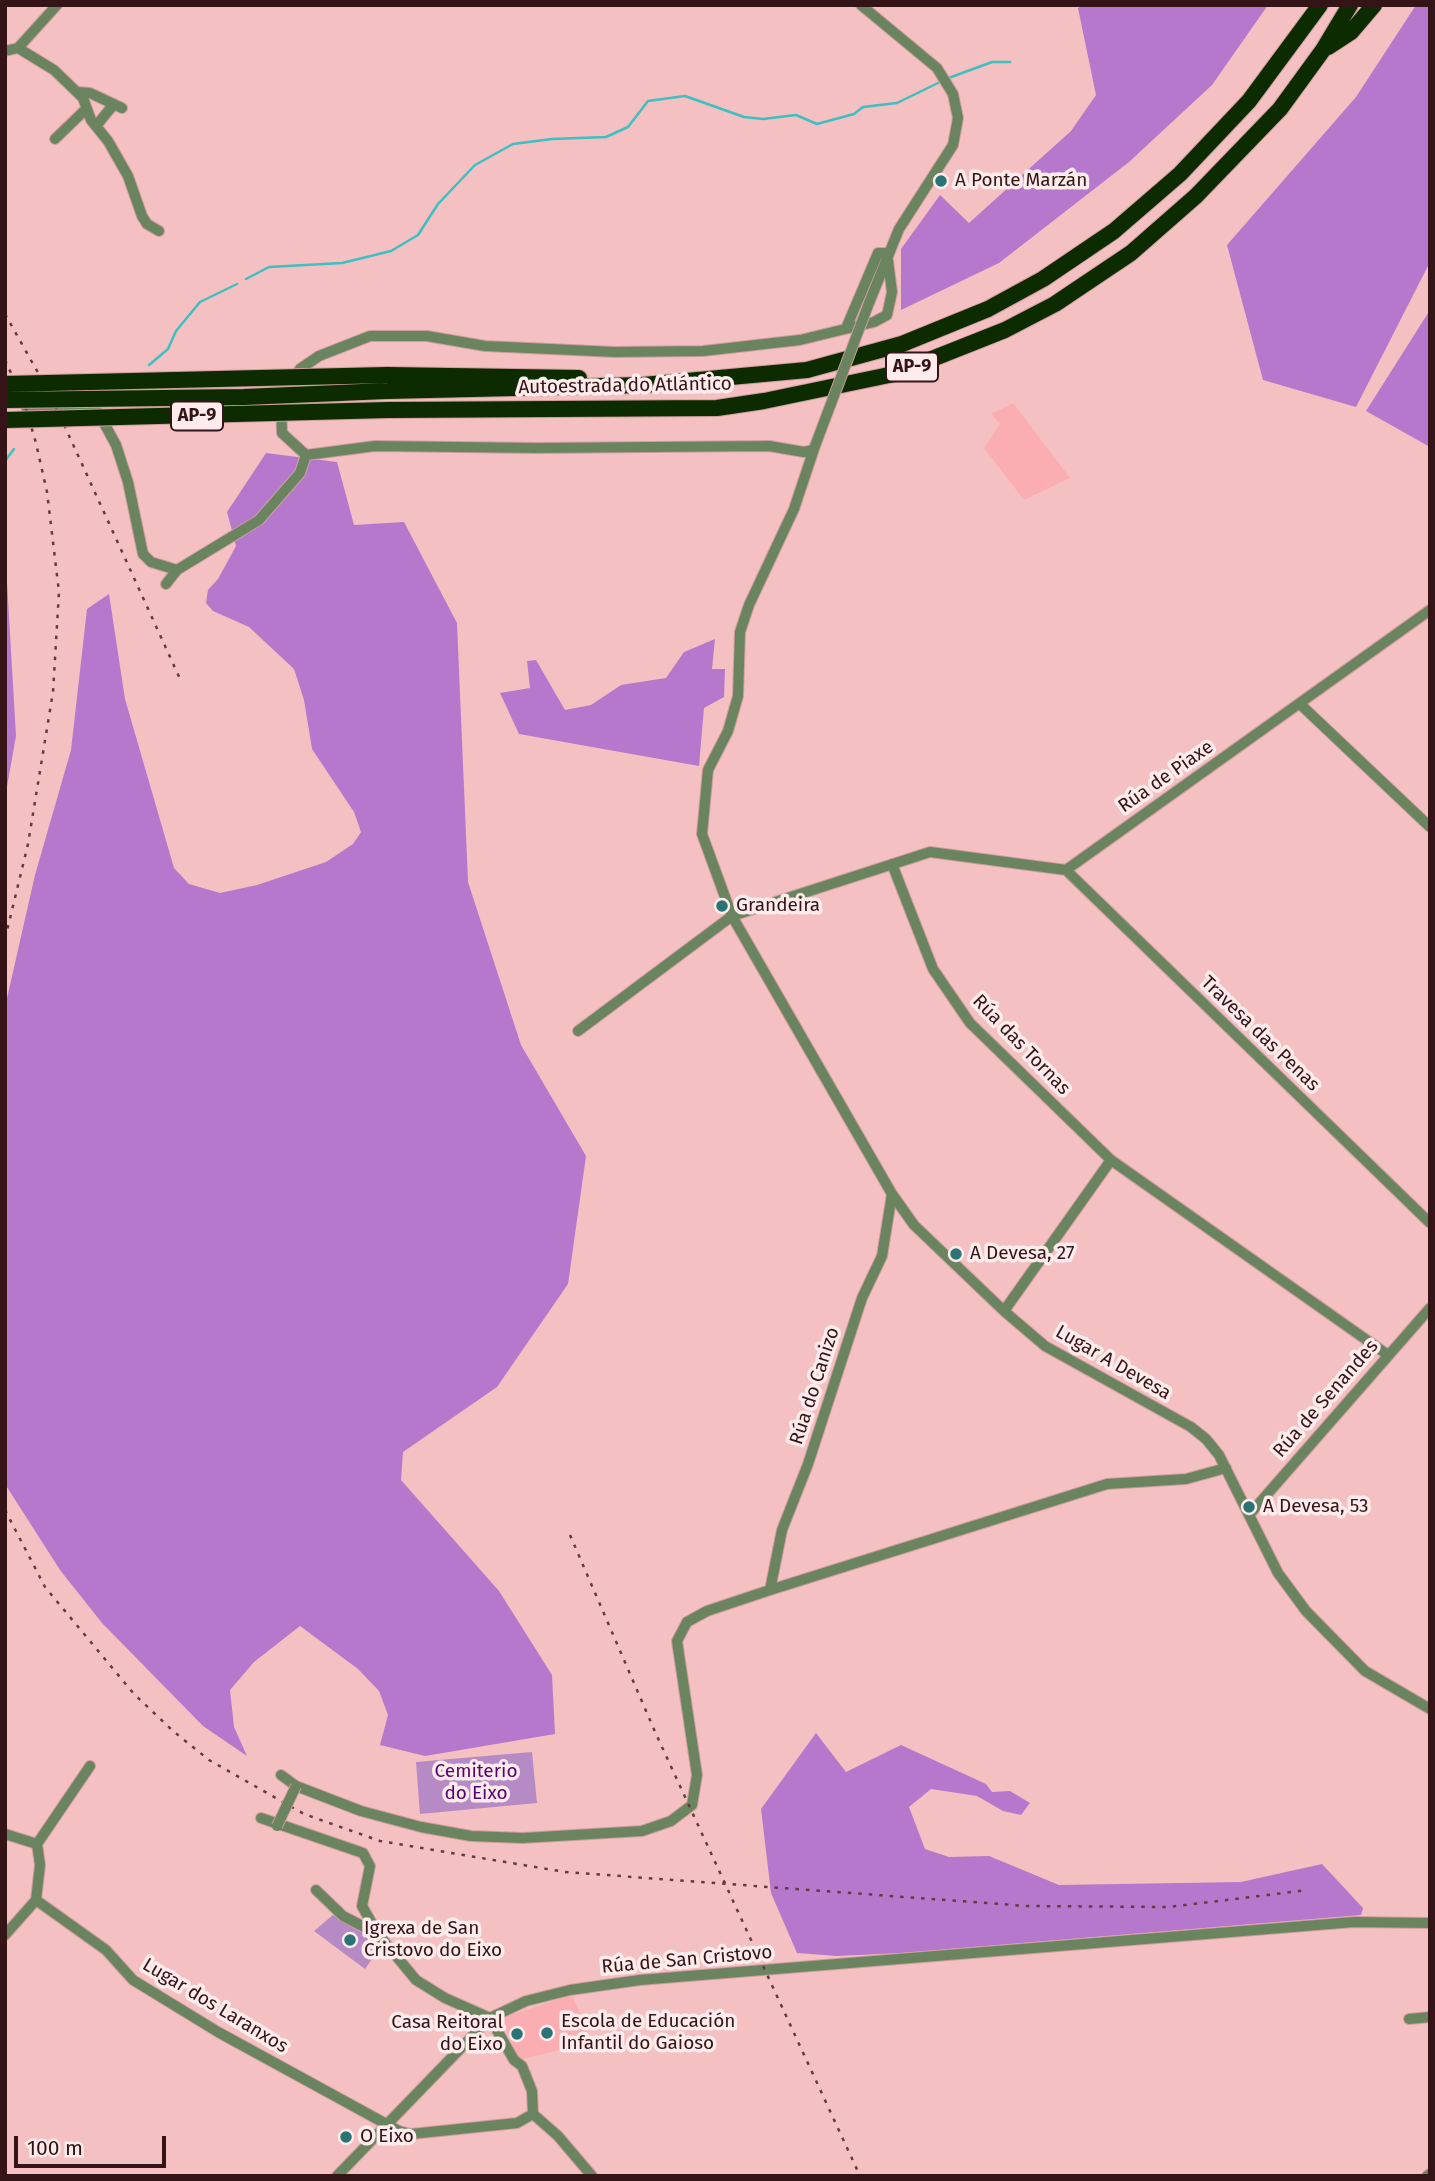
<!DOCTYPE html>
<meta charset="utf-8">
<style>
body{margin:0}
#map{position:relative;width:1435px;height:2181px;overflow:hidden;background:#f5c0c1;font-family:"Fira Sans",sans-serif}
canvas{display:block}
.frame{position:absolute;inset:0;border:7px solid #341416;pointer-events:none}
.scale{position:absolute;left:14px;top:2136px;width:152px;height:32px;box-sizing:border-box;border:4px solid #341416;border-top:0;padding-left:9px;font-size:21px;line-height:24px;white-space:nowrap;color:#341416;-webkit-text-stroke:5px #feebeb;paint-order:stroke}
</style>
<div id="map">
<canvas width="1435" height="2181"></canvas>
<div class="frame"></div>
<div class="scale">100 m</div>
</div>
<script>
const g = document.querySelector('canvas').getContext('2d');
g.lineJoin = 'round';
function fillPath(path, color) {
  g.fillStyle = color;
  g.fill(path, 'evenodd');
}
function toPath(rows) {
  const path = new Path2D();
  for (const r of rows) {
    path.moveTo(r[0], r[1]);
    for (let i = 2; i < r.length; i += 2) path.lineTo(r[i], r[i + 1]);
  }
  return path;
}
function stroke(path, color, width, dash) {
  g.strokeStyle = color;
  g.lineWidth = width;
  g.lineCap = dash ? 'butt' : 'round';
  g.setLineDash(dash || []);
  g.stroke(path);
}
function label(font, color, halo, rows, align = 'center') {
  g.font = font + ' "Fira Sans",sans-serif';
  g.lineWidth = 7;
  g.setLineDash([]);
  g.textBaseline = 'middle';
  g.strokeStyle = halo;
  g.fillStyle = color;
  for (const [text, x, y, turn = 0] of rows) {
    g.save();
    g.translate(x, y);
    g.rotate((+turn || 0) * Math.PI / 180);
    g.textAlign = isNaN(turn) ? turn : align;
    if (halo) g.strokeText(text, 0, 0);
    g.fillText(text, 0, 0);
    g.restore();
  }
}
const built = toPath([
 [1013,403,1070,478,1024,500,984,448,1000,424,991,414],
 [572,1995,592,2042,519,2060,501,2018]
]);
const green = toPath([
 [532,1752,537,1803,420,1814,416,1762],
 [333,1915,382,1944,365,1969,314,1931]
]);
const forest = toPath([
 [1083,5,1268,5,1212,85,1129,162,999,263,901,310,901,249,940,195,969,223,1071,131,1096,95,1078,8],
 [1416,5,1430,5,1430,262,1356,407,1263,380,1227,245,1356,97],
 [1430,310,1430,447,1366,411],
 [266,453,337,462,354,525,404,522,457,623,468,882,521,1045,586,1156,568,1284,497,1387,403,1452,401,1480,499,1591,552,1675,555,1734,425,1756,380,1745,388,1715,379,1691,358,1669,300,1626,254,1662,230,1690,234,1727,247,1756,203,1726,102,1623,60,1570,5,1484,5,1007,35,875,71,750,87,609,109,594,125,699,174,868,189,884,220,893,257,885,326,862,353,844,361,832,354,812,312,749,304,700,294,669,249,627,213,611,206,603,208,590,218,579,236,546,227,512],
 [5,548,16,736,5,798],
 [715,639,712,669,725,669,724,697,704,708,699,766,519,734,500,693,530,688,527,661,536,660,565,710,591,705,621,685,666,678,684,652],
 [816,1733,846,1772,901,1745,986,1784,992,1792,1010,1791,1030,1803,1021,1815,1003,1811,977,1796,931,1789,909,1807,925,1849,949,1857,989,1856,1059,1885,1241,1882,1322,1864,1363,1908,1361,1915,901,1953,837,1956,797,1953,771,1893,761,1809]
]);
const stream = toPath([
 [946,79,992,62,1010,62],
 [246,279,269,267,342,263,391,251,418,235,438,204,475,165,513,144,552,139,606,137,628,127,648,101,685,96,744,117,763,119,796,115,817,124,854,114,863,107,897,103,940,82],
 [149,365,168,349,176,331,200,302,237,284],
 [5,461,14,449]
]);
const minor = toPath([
 [861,5,937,68,953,94,958,118,953,145,899,229,869,303],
 [18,48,54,70,83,98,91,120,108,141,128,176,142,216,147,224,159,231],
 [5,51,18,48,57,5],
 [78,92,90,93,122,108],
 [96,126,114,104],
 [55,139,86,109],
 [847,326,878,253,887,253],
 [26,407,84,408,98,412,116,445,128,482,143,554,151,562,177,570],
 [815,446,794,509,749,605,740,632,738,696,728,731,708,770,702,834,732,916,892,1194,914,1225,1004,1311,1045,1346,1191,1427,1206,1439,1219,1455,1278,1573,1306,1611,1365,1671,1430,1709],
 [813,450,804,452,769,446,537,448,375,446,306,455,282,433,281,403,300,369,319,356,370,336,427,336,485,346,615,352,703,351,800,340,874,322,887,315,892,292,887,253],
 [166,584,177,570,259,520,300,473,306,455],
 [1300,704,1430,827],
 [892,864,933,969,970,1023,1111,1160,1388,1355],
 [1066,870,1430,1223],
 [578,1031,732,916,930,852,1066,870,1430,610],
 [1004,1311,1111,1160],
 [1249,1515,1430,1308],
 [770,1590,782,1530,808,1464,862,1298,882,1256,892,1194],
 [281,1775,296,1786,361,1811,421,1827,471,1836,523,1838,642,1831,671,1821,692,1805,697,1775,677,1641,687,1622,707,1611,770,1590,1107,1484,1186,1479,1226,1468],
 [261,1818,363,1853,370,1866,362,1906,378,1934,416,1980,445,1998,490,2018,514,2060,522,2066,532,2091,533,2114,558,2136,592,2176],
 [5,1834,37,1844],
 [316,1890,343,1916,378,1934],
 [36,1900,106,1950,133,1980,218,2032,399,2131,411,2134,517,2123,533,2114],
 [5,1935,36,1900,40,1865,37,1844,90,1766],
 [1409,2019,1430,2017],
 [337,2176,490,2018,526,2001,570,1990,640,1980,1354,1922,1430,1923],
 [1427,2176,1430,2174]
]);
const highway = toPath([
 [1328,47,1351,32,1374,5],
 [387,375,579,378],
 [386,391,643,385,807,370,902,344,988,309,1043,279,1114,231,1180,174,1249,101,1320,5],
 [388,410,717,408,764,401,894,374,1005,330,1055,304,1131,253,1196,196,1280,109,1323,50,1350,5]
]);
const rail = toPath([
 [5,314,50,394,181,681],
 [5,360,23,399,36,443,47,492,59,592,53,692,28,844,5,939],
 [5,1510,45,1587,134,1694,173,1731,209,1760,304,1814,380,1841,565,1872,1027,1906,1169,1907,1308,1890],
 [570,1535,656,1734,860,2176]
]);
const minorBridge = toPath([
 [815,446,869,303],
 [277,1826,296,1786]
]);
const highwayBridge = toPath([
 [5,384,387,375],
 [5,400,244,397,386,391],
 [5,420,388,410]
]);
const markers = [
 [941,181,7,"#2a7475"],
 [722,906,7,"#2a7475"],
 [956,1254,7,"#2a7475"],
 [1249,1507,7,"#2a7475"],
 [350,1940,7,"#2a7475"],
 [547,2033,7,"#2a7475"],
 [517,2034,7,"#2a7475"],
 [346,2137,7,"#2a7475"]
];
const shields = [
 [912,367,52],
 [197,416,52]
];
const shieldNames = [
 ["AP-9",912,367],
 ["AP-9",197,416]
];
const poiNames = [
 ["A Ponte Marzán",955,181],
 ["Grandeira",736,906],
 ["A Devesa, 27",970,1254],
 ["A Devesa, 53",1263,1507],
 ["Igrexa de San",364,1929],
 ["Cristovo do Eixo",364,1951],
 ["Escola de Educación",561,2022],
 ["Infantil do Gaioso",561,2044],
 ["Casa Reitoral",503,2023,"right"],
 ["do Eixo",503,2045,"right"],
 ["O Eixo",360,2137]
];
const streetNames = [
 ["Autoestrada do Atlántico",625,386,-1],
 ["Rúa de Piaxe",1166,777,-35],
 ["Travesa das Penas",1260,1034,44],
 ["Rúa das Tornas",1021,1045,46],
 ["Lugar A Devesa",1113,1363,30],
 ["Rúa do Canizo",815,1386,-72],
 ["Rúa de Senandes",1326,1399,-49],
 ["Rúa de San Cristovo",687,1960,-5],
 ["Lugar dos Laranxos",215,2006,31]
];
const parkNames = [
 ["Cemiterio",476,1772],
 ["do Eixo",476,1794]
];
fillPath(built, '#fbaeb1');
fillPath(green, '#b58ac5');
fillPath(forest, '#b678cc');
stroke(stream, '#3ebfc1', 2.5);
stroke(minor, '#ce9e9f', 12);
stroke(highway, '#ce9e9f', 18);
stroke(minor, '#6b8460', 10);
stroke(highway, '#0c2b00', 16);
stroke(rail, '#613c3e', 2.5, [3.5, 7]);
stroke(minorBridge, '#ce9e9f', 12, []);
stroke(highwayBridge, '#ce9e9f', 18, []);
stroke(minorBridge, '#6b8460', 10);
stroke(highwayBridge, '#0c2b00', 16);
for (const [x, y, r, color] of markers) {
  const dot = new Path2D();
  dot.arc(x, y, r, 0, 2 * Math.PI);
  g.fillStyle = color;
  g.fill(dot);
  stroke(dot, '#feebeb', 2.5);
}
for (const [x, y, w] of shields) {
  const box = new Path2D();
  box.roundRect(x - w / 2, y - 14.5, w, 29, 5);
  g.fillStyle = '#feebeb';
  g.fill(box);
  stroke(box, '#341416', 2);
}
label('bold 18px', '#341416', null, shieldNames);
label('19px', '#341416', '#feebeb', poiNames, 'left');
label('19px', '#341416', '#feebeb', streetNames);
label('19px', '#590170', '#feebeb', parkNames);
</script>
